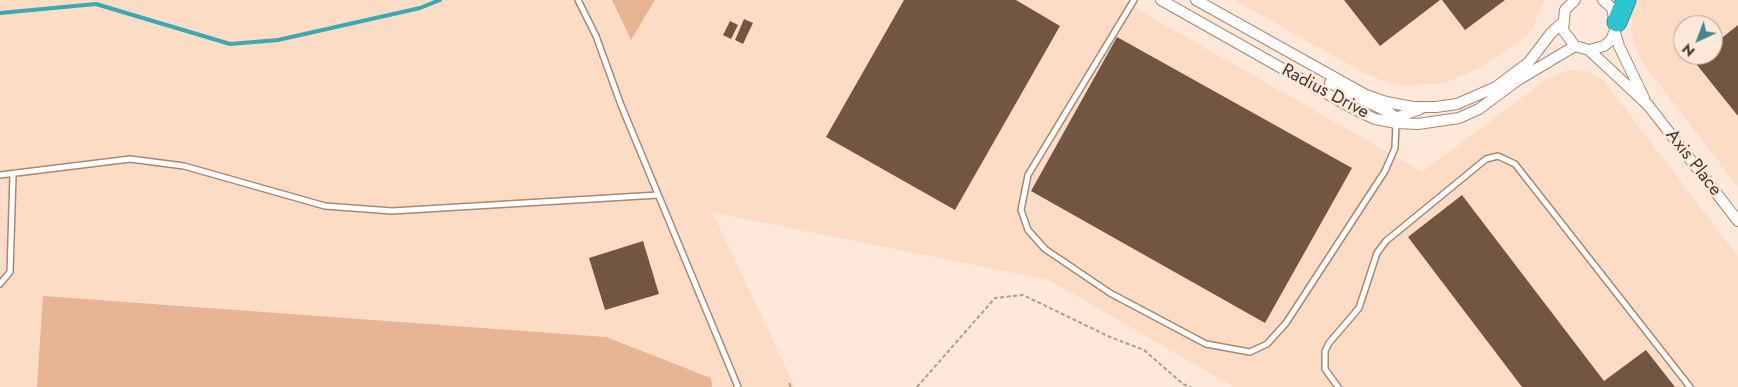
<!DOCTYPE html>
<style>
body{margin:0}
#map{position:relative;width:1738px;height:387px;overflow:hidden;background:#fde8da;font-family:Jost,sans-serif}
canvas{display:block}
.north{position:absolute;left:1673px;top:15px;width:50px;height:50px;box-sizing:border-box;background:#fde8da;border:1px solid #b3a195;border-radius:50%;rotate:223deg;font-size:14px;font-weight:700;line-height:20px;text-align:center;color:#45372e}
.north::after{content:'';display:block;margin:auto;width:18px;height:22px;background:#40888e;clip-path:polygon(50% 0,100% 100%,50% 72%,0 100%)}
</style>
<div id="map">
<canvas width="1738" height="387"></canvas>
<div class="north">N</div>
</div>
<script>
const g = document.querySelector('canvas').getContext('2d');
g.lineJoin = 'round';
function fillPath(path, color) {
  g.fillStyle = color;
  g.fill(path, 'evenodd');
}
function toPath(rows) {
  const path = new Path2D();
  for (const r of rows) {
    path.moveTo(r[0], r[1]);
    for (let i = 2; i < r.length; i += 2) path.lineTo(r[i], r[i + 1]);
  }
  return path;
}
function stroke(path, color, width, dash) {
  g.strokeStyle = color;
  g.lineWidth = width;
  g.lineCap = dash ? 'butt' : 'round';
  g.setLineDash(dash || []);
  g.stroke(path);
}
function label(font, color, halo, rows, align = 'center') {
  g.font = font + ' Jost,sans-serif';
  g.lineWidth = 5;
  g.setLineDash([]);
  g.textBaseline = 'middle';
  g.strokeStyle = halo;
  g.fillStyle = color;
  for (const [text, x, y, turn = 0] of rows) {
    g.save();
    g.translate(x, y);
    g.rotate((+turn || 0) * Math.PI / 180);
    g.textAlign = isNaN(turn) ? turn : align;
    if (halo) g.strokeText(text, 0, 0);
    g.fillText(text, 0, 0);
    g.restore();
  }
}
const built = toPath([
 [0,0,612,0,631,39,655,0,1121,0,1422,172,1546,80,1566,71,1585,70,1604,81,1738,257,1738,387,1234,387,1049,280,712,212,795,387,0,387],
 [1235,0,1544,0,1531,32,1486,65,1445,83,1400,86,1367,75],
 [1639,0,1738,0,1738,187,1640,59,1631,32,1632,9],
 [1683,25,1713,25,1713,55,1683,55]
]);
const green = toPath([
 [612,0,655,0,631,40],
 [43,296,606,337,711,378,712,387,37,387]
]);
const stream = toPath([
 [0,13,96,4,230,44,278,40,420,8,440,0]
]);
const building = toPath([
 [904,0,1016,0,1060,26,955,210,826,137],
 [1344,0,1440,0,1380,46],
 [1442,0,1505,0,1465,30],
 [744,19,753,23,743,44,735,40],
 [730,21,738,25,731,39,723,35],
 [1738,25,1738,116,1693,60,1700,55,1713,55,1713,45],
 [1117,37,1352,168,1265,323,1031,191],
 [1462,195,1604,381,1646,350,1675,387,1522,387,1408,237],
 [643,241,659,294,605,310,589,258]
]);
const path = toPath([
 [789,383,791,387],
 [917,387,995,298,1023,295,1110,337,1144,350,1183,384,1191,387]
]);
const service = toPath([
 [578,0,596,36,621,105,738,387],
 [1134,0,1028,175,1021,210,1028,230,1045,249,1110,293,1206,344,1250,352,1267,344,1286,323,1385,171,1395,148,1396,123],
 [0,175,130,159,184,166,325,206,392,211,658,195],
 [0,284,10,272,13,175],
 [1338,387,1325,369,1325,351,1329,343,1359,308,1377,253,1386,241,1486,159,1498,156,1515,164,1690,387]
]);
const minor = toPath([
 [1161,0,1354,109,1375,119,1396,123,1418,124,1459,118,1479,109,1518,80,1575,46],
 [1196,0,1366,95,1386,102,1413,107,1436,107,1457,104,1496,87,1529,62,1551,33,1562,23],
 [1575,0,1565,10,1563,30,1575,46,1589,50,1604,46,1611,40,1616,28,1612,8,1603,0],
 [1615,33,1619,46,1644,98],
 [1589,50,1648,105,1738,221],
 [1330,83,1388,112,1394,116,1396,123],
 [1396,123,1401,116,1420,109]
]);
const motorway = toPath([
 [1617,22,1626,0]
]);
const streetNames = [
 ["Radius Drive",1325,92,28],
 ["Axis Place",1693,163,52]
];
fillPath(built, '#fddcc6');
fillPath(green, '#e7b594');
stroke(stream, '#3ba9b2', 4);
fillPath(building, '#735642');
stroke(service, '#a88873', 8);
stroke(minor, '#a88873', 12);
stroke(motorway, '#349397', 21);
stroke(path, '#af9d91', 2, [4, 2.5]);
stroke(service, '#fff', 5);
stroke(minor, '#fff', 10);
stroke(motorway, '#2bc5d0', 19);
label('18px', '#45372e', '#fde8da', streetNames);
</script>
